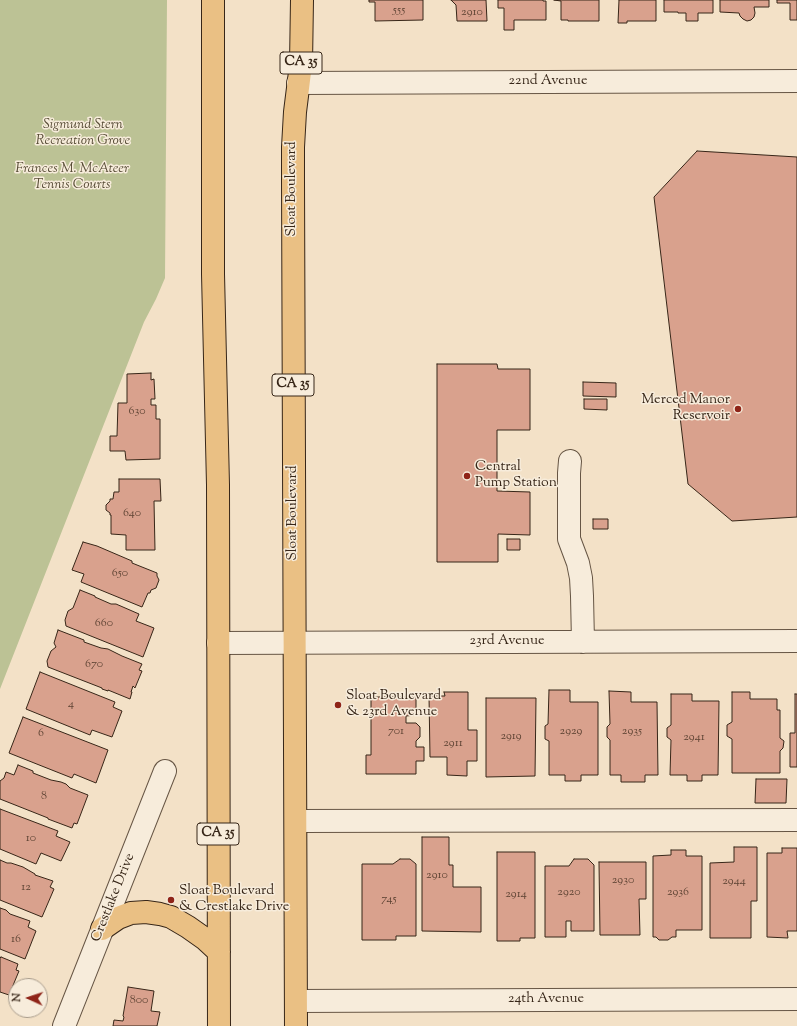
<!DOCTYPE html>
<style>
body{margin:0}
#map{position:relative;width:797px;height:1026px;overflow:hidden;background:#f3e1c7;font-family:"Sorts Mill Goudy",serif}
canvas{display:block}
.north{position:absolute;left:8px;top:978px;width:40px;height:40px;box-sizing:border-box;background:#f7ecdb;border:1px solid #aa9d8d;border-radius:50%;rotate:273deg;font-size:11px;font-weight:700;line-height:16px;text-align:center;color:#372618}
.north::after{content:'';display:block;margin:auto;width:14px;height:18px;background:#8f2418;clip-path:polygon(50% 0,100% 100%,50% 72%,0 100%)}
</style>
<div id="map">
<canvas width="797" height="1026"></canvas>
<div class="north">N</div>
</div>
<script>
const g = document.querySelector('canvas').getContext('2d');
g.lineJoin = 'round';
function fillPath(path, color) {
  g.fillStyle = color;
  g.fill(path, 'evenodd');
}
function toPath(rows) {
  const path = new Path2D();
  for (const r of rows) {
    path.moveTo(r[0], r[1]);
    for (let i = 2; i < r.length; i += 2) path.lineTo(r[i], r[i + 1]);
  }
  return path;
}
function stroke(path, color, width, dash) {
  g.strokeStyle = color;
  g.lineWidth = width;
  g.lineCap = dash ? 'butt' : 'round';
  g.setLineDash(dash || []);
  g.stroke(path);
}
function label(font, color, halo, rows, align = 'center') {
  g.font = font + ' "Sorts Mill Goudy",serif';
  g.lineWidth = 3;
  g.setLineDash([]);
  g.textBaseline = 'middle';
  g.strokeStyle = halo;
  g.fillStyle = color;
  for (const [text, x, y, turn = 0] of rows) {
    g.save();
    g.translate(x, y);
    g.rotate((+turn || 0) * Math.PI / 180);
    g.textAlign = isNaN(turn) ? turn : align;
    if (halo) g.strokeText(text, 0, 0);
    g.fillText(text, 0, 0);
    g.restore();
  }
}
const green = toPath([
 [0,0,167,0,165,278,156,299,144,322,0,689]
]);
const building = toPath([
 [369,0,423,0,423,20,375,21,375,2,369,2,369,0],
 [451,0,486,0,487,21,457,21,456,5,451,0],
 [498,0,543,0,543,1,546,1,546,20,514,20,514,30,504,30,504,8,498,8,498,0],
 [554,0,599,0,599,21,568,21,568,20,561,20,561,1,554,0],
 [619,0,656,0,656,21,627,21,627,23,618,23,619,0],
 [664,0,713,0,713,13,698,13,698,21,686,21,686,13,678,13,678,12,664,12,664,0],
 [720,0,769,0,769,7,754,7,755,13,754,17,751,20,747,21,743,19,740,16,739,13,720,12,720,0],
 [777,0,797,0,797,20,790,20,790,3,777,3,777,0],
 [697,151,797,157,797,517,732,521,688,484,654,197,697,151],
 [437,364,497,364,498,369,530,369,530,430,497,430,497,491,530,492,530,535,498,534,498,562,437,562,437,364],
 [151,373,151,380,154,379,155,399,151,399,151,405,156,405,156,419,160,419,160,459,126,460,125,451,110,451,110,436,117,436,118,403,127,403,127,374,151,373],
 [583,382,616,383,616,397,583,396,583,382],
 [584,399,607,399,607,410,584,409,584,399],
 [119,479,160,479,161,501,154,501,155,550,126,550,126,535,111,534,111,515,110,515,110,513,106,510,106,505,110,501,110,499,113,499,114,492,119,492,119,479],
 [593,519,608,519,608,529,593,529,593,519],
 [507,539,520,539,520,550,507,550,507,539],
 [83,542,97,546,132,561,132,563,157,573,157,576,159,580,156,588,151,590,150,593,148,593,142,607,81,582,84,574,72,570,83,542],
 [80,590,95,596,95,597,111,604,116,604,139,614,136,621,154,628,143,657,66,626,65,620,68,611,73,608,80,590],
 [58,630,84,640,84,642,101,648,108,649,122,656,142,664,139,670,142,671,135,688,133,686,131,692,132,692,130,699,108,690,108,691,102,689,102,688,48,667,47,661,51,651,56,647,54,643,58,630],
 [40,672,115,702,113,707,122,711,112,737,92,730,90,735,26,709,40,672],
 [549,690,570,690,570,702,598,702,598,775,581,775,581,781,565,781,565,775,549,775,549,741,545,739,545,726,548,724,549,690],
 [609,691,631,692,631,702,657,702,658,775,645,775,645,782,621,782,621,775,610,775,610,740,607,737,607,727,610,724,609,691],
 [444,692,468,692,468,730,477,730,477,761,467,761,467,776,447,775,447,757,430,757,429,696,445,696,444,692],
 [732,692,750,692,750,699,777,699,777,710,780,710,780,738,784,741,783,748,780,751,780,773,732,773,732,739,727,736,727,725,732,722,732,692],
 [671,694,692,694,692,701,719,701,718,775,702,775,702,781,687,781,687,775,670,775,671,740,667,737,667,728,671,725,671,694],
 [795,694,797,694,797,767,790,767,790,733,795,733,795,694],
 [371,697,416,697,416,715,406,716,406,723,416,723,420,727,420,737,416,741,416,747,424,747,424,761,416,761,416,774,366,774,366,755,371,755,371,697],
 [486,698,536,698,535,776,486,777,486,698],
 [23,717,108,750,96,783,74,774,72,778,9,753,23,717],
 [18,765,33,771,33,773,51,780,61,782,66,784,70,788,88,795,77,824,74,823,72,828,48,819,48,818,0,799,0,781,4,778,6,772,14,775,18,765],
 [756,779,787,779,786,803,755,803,756,779],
 [0,809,58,831,56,836,70,842,61,861,41,853,36,864,0,849,0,809],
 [422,837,449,837,449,865,453,865,453,887,481,887,481,932,422,931,422,837],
 [734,847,757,847,757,901,751,901,751,938,710,938,710,863,734,862,734,847],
 [782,848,797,848,797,931,787,931,788,938,767,937,767,853,782,853,782,848],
 [671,850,686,850,686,856,702,856,702,930,676,930,676,937,672,937,668,940,659,940,656,937,653,937,653,856,671,855,671,850],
 [497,852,535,852,535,938,520,938,520,941,497,941,497,852],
 [400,859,410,859,416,864,416,936,396,936,396,940,362,940,362,864,393,864,400,859],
 [574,859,588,859,594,865,594,931,571,931,571,921,566,921,566,937,545,937,545,866,569,866,574,859],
 [0,860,7,863,11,863,23,867,35,874,35,875,53,881,50,887,54,889,42,917,0,900,0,860],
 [599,862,646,862,646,899,639,899,640,935,600,935,599,862],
 [0,908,6,910,10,914,30,921,28,927,36,931,25,959,0,949,0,908],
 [1,957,18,964,16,970,19,971,9,995,0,992,0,958,1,957],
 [128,987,154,991,151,1011,160,1012,157,1026,113,1026,114,1020,123,1021,124,1017,123,1016,128,987]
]);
const minor = toPath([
 [298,83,797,81],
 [570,461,569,473,569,539,578,563,581,578,582,596,583,642],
 [218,643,797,641],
 [296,821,797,820],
 [296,1001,797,999],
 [64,1026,165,771]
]);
const major = toPath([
 [213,0,213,274,218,485,219,1026],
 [102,929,118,918,131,913,146,912,160,914,171,917,188,927,205,939,219,952],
 [296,1026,293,180,293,147,295,112,301,64,302,0]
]);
const markers = [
 [738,409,4,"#8f2418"],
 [467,476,4,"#8f2418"],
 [338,705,4,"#8f2418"],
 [171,900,4,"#8f2418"]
];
const numberNames = [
 ["555",399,11],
 ["2910",472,13],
 ["630",137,412],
 ["640",132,514],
 ["650",120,574],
 ["660",104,624],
 ["670",94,665],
 ["4",71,705],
 ["701",396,732],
 ["2929",571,732],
 ["2935",632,732],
 ["6",41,734],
 ["2919",511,737],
 ["2941",694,738],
 ["2911",453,744],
 ["8",44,797],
 ["10",31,839],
 ["2910",437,876],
 ["2930",623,881],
 ["2944",734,882],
 ["12",26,888],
 ["2920",569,893],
 ["2936",678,893],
 ["2914",516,895],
 ["745",389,900],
 ["16",16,940],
 ["800",139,1001]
];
const shields = [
 [301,63,42],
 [293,385,42],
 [218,834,42]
];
const shieldNames = [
 ["CA 35",301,63],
 ["CA 35",293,385],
 ["CA 35",218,834]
];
const streetNames = [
 ["22nd Avenue",548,82],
 ["Sloat Boulevard",293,189,-90],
 ["Sloat Boulevard",294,513,-90],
 ["23rd Avenue",507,642],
 ["Crestlake Drive",114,898,-68],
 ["24th Avenue",546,1000]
];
const parkNames = [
 ["Sigmund Stern",83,126],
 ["Recreation Grove",83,142],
 ["Frances M. McAteer",72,170],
 ["Tennis Courts",72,186]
];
const poiNames = [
 ["Merced Manor",730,401,"right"],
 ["Reservoir",730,417,"right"],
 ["Central",475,468],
 ["Pump Station",475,484],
 ["Sloat Boulevard",346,697],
 ["& 23rd Avenue",346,713],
 ["Sloat Boulevard",179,892],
 ["& Crestlake Drive",179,908]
];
fillPath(green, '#bcc295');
fillPath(building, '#d9a18d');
stroke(building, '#372618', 1);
stroke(minor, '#654', 24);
stroke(major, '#372618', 24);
stroke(minor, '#f7ecdb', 22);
stroke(major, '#eac084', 22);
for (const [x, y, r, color] of markers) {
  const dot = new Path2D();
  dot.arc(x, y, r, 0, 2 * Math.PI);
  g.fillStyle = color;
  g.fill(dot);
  stroke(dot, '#f7ecdb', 1.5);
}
label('12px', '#604535', null, numberNames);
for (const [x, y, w] of shields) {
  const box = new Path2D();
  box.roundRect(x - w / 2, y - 11, w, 22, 3);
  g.fillStyle = '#f7ecdb';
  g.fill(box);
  stroke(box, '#372618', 1);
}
label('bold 13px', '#372618', null, shieldNames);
label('14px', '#372618', '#f7ecdb', streetNames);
label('italic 14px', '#584d37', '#f7ecdb', parkNames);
label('14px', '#372618', '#f7ecdb', poiNames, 'left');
</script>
